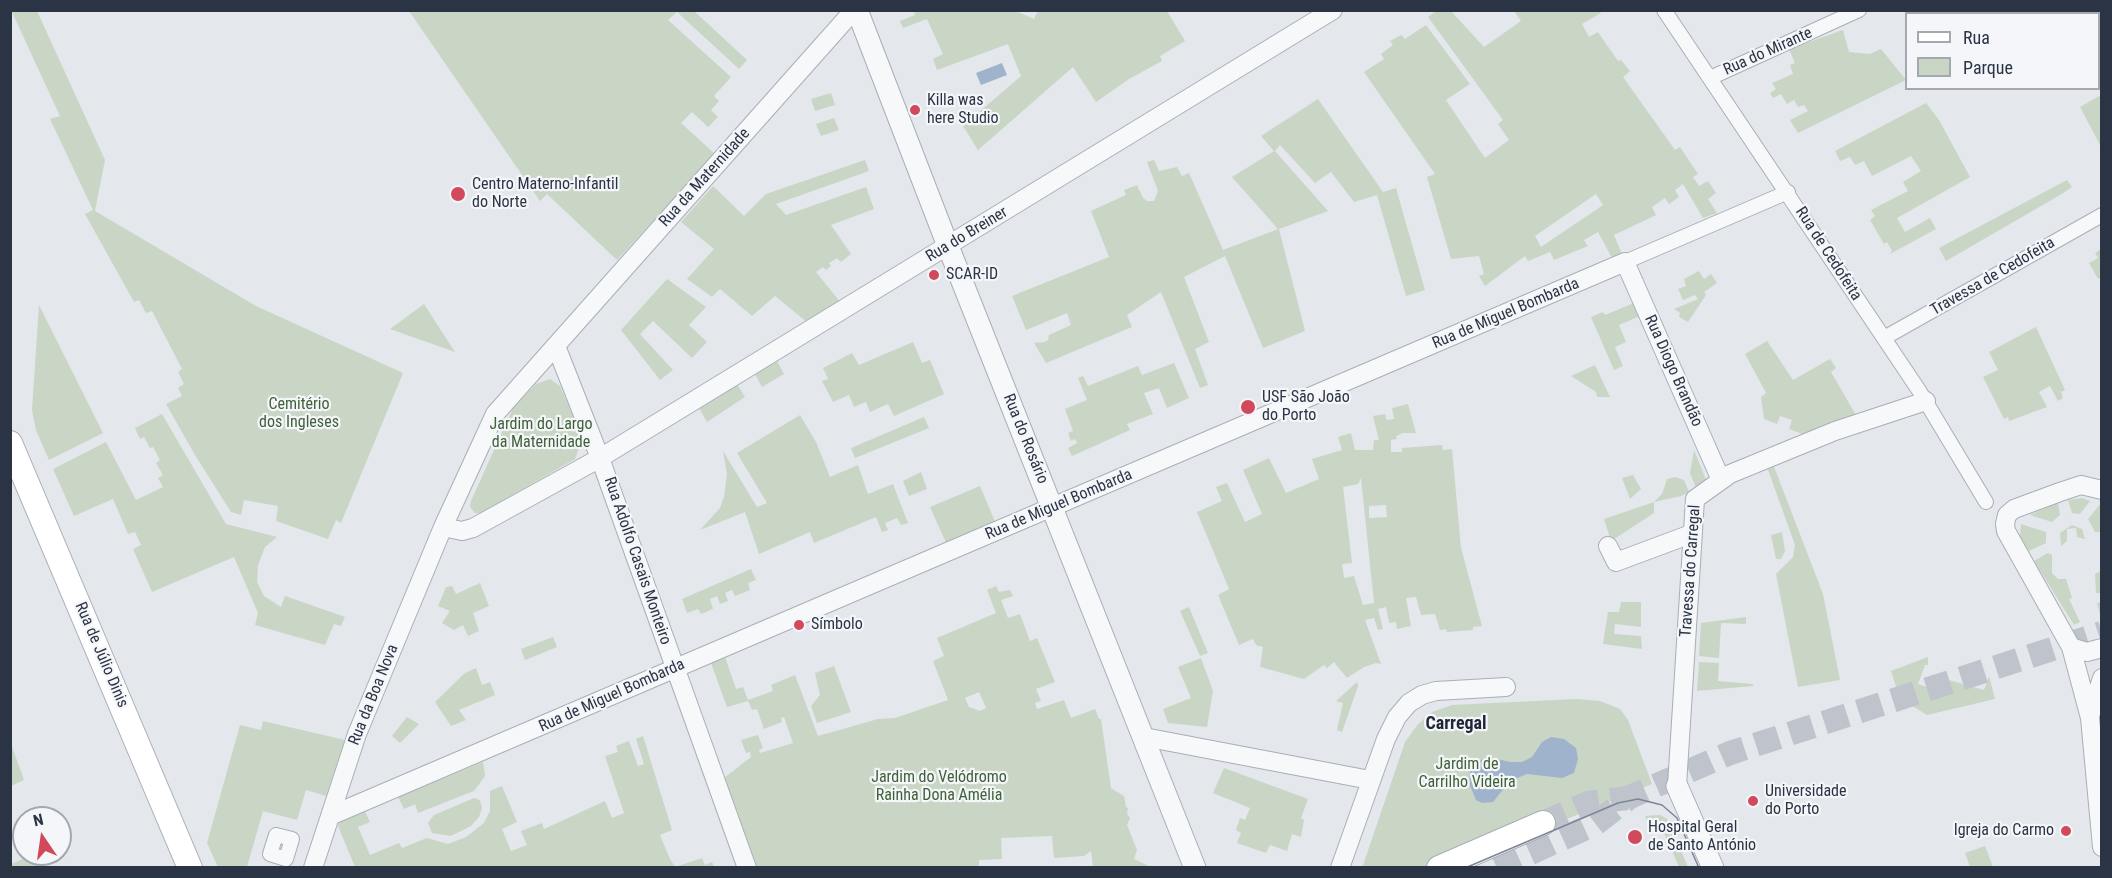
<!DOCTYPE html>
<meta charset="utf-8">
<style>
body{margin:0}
#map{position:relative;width:2112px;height:878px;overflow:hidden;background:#e4e7ec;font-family:"Roboto Condensed",sans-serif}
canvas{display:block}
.frame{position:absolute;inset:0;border:12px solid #2b3445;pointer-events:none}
.legend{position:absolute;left:1905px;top:12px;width:195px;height:78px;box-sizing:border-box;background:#f4f6f9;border:2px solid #a4a8b1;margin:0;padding:8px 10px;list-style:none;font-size:18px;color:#2b3445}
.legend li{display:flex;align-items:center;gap:12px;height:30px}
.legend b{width:30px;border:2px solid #a4a8b1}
.north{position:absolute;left:12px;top:806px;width:60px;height:60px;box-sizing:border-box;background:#f4f6f9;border:2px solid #a4a8b1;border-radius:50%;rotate:347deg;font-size:16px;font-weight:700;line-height:24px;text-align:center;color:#2b3445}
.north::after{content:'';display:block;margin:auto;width:21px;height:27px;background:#d1495b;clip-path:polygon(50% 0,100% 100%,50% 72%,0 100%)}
</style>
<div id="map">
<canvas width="2112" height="878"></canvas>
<div class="frame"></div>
<ul class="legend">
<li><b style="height:8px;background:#fff"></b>Rua</li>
<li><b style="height:16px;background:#c9d6c5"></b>Parque</li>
</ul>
<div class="north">N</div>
</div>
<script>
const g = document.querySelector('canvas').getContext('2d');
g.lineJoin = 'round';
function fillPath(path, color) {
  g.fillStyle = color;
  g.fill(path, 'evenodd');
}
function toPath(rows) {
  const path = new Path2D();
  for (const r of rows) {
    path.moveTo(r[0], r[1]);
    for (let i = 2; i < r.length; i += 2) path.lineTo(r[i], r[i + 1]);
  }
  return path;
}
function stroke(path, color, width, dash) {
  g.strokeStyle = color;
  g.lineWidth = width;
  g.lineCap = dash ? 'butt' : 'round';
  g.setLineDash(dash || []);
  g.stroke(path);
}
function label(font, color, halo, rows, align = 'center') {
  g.font = font + ' "Roboto Condensed",sans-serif';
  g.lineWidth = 4.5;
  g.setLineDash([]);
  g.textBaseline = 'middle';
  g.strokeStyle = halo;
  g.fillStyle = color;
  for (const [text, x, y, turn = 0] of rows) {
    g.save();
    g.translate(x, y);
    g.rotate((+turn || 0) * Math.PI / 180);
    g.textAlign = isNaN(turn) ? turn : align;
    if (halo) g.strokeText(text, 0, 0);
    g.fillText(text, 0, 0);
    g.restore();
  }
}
const green = toPath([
 [11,10,37,11,105,160,95,211,256,306,403,373,341,523,336,520,328,539,276,521,278,506,244,500,241,515,231,512,195,455,166,404,182,396,178,388,184,384,178,372,182,369,152,311,146,313,139,300,134,302,85,214,93,210,50,119,60,116],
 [914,10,1016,11,1034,19,1038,11,1167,11,1185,41,1160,56,1162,61,1129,79,1096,102,1073,67,978,150,963,126,1021,76,1008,44,937,70,933,59,943,54,927,19,903,28,900,21,915,15],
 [409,11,694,11,747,60,739,69,677,12,668,20,731,77,714,96,719,101,711,110,718,117,708,127,692,112,681,123,715,154,617,260,547,194,540,201],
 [1436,11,1451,11,1484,47,1521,21,1514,11,1599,11,1601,13,1582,24,1589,37,1598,32,1618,61,1621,60,1630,71,1623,77,1675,150,1680,147,1698,174,1693,177,1699,186,1708,181,1716,193,1708,199,1717,213,1703,218,1683,184,1675,190,1679,197,1669,204,1665,198,1652,207,1656,215,1614,235,1622,254,1612,258,1598,232,1584,240,1588,246,1554,260,1550,252,1528,261,1525,256,1485,286,1479,276,1484,274,1479,256,1451,259,1427,177,1435,174,1364,72,1384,59,1381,54,1393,45,1390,41,1401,35,1405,39,1426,25,1470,84,1446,100,1485,158,1509,140,1498,124,1503,120,1428,17],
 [1596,194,1603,205,1541,247,1535,236],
 [1843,30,1849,52,1870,54,1881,49,1906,80,1798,133,1790,120,1808,111,1804,105,1798,107,1794,100,1787,104,1781,94,1773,98,1770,93,1776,89,1772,83,1793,74,1790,65,1795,63,1789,49],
 [831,93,835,105,815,111,811,99],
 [2101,95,2101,147,2080,107],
 [1318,99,1383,192,1396,188,1425,290,1406,296,1377,195,1354,202,1331,172,1315,183,1280,145,1275,151,1328,211,1279,229,1305,331,1263,348,1225,256,1184,277,1209,342,1195,349,1208,385,1200,388,1161,292,1127,315,1132,327,1046,363,1034,343,1045,342,1048,340,1049,335,1071,325,1067,313,1026,330,1012,296,1109,257,1091,211,1126,195,1124,190,1137,185,1143,198,1147,201,1154,201,1158,191,1147,162,1154,160,1159,171,1177,167,1182,176,1189,173,1223,250,1278,229,1232,177,1274,151,1261,136],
 [1926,103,1939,120,1970,177,1897,218,1905,232,1930,218,1936,229,1890,254,1892,251,1887,242,1884,244,1870,220,1875,216,1871,210,1908,191,1903,182,1921,171,1911,156,1872,176,1864,161,1855,165,1850,157,1840,161,1835,151],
 [834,118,839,130,821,136,816,124],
 [865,160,869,171,776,204,786,215,866,187,874,209,831,225,851,254,841,262,837,258,829,263,831,266,826,270,823,267,816,272,841,303,808,323,775,296,752,316,720,289,712,297,687,279,714,249,681,222,713,186,744,216,766,194],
 [2067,180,2072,187,2060,195,1946,261,1939,248],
 [2101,249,2101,277,2098,279,2089,263,2098,258,2095,253],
 [1699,271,1704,279,1711,274,1717,283,1704,292,1706,295,1688,322,1679,317,1680,313,1674,309,1698,299,1695,295,1683,300,1678,289,1686,286,1684,279],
 [667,279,706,307,689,325,707,342,692,358,653,321,640,334,673,370,660,380,621,330],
 [1634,303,1640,316,1619,325,1626,342,1615,347,1623,366,1614,370,1591,317,1603,312,1605,315],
 [424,304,455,352,390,329],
 [39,305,103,433,49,460,36,430,32,410],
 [2036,327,2065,390,2061,392,2063,398,2058,401,2050,386,2039,392,2047,407,2009,421,2008,417,2004,419,1983,377,1998,370,1989,352],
 [1767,341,1793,380,1830,359,1836,368,1831,372,1857,417,1805,435,1789,429,1792,420,1780,416,1777,424,1764,419,1761,397,1766,393,1745,354],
 [913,342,922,363,930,360,944,394,894,416,888,404,870,412,866,402,854,407,849,395,833,402,822,381,828,379,823,368,852,353,859,365],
 [777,361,784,374,762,387,755,374],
 [1174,363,1189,398,1167,408,1159,388,1144,393,1153,414,1127,424,1130,430,1072,456,1068,448,1077,443,1075,439,1071,441,1068,433,1073,431,1065,409,1087,400,1078,378,1083,376,1088,386,1138,366,1142,375],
 [1595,365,1610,397,1597,397,1596,392,1571,376],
 [550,379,560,386,580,432,581,443,575,459,481,513,475,513,470,507,471,501,513,408,536,384],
 [737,384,745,397,707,422,699,408],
 [1408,404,1416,433,1403,433,1396,436,1397,439,1391,440,1391,452,1402,452,1402,448,1442,445,1443,450,1452,449,1461,548,1482,626,1473,627,1473,630,1447,632,1446,629,1440,630,1435,614,1421,615,1416,597,1406,598,1411,626,1397,629,1396,622,1389,623,1386,607,1378,609,1383,629,1378,630,1374,618,1365,620,1381,664,1376,663,1364,667,1347,678,1334,662,1327,668,1324,665,1304,679,1260,667,1263,647,1256,645,1253,639,1239,645,1218,595,1229,589,1197,512,1222,501,1216,487,1227,483,1245,522,1262,514,1243,470,1269,458,1286,493,1319,479,1312,459,1342,450,1338,437,1351,433,1355,450,1373,450,1374,440,1379,440,1373,416,1385,414,1387,420,1394,419,1392,408],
 [1361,478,1374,603,1363,605,1354,576,1344,578,1342,564,1352,563,1343,487,1358,484],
 [1386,505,1387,517,1369,518,1369,506],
 [162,414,226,524,277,537,265,547,258,565,257,582,264,596,281,607,285,596,345,617,341,626,334,624,325,645,255,625,258,613,234,557,152,592,133,549,141,545,135,532,128,534,113,499,74,516,53,469,106,442,136,500,163,487,158,478,163,475,156,463,160,460,153,447,150,448,144,437,140,439,135,428],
 [800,415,816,442,830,477,858,465,868,494,893,484,908,523,901,525,897,518,885,523,888,530,882,532,876,517,814,543,810,532,759,554,745,512,700,530,720,508,724,497,727,474,723,451,757,507,767,503,737,453],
 [924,417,929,428,855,458,851,448],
 [1694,450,1707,482,1696,488,1690,473],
 [1773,464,1823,594,1840,680,1798,687,1776,574,1793,557,1795,545,1767,467],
 [921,472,927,489,909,496,903,481],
 [1633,475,1641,489,1630,499,1622,478],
 [1675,477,1684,480,1689,492,1681,496,1654,502,1654,513,1611,541,1604,519,1654,502,1662,494,1667,479],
 [980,486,996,524,947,545,930,507],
 [2082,498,2090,501,2080,514,2072,513,2068,500],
 [2058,502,2060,515,2052,522,2030,515],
 [2101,503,2101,532,2095,532,2088,519],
 [2021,524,2046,532,2046,543,2029,551,2020,537],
 [2072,525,2082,529,2085,539,2077,537,2076,528,2067,529,2067,541,2061,546,2060,533],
 [1782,532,1785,551,1781,559,1776,559,1771,535],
 [2048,553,2052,555,2052,573,2058,579,2066,579,2072,598,2069,599,2080,622,2074,625,2034,561],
 [751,569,756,580,748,583,750,590,735,596,732,590,725,593,728,601,720,604,717,596,710,599,713,609,701,614,698,609,687,613,682,599],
 [2101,571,2101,570,2101,618,2097,603,2101,602,2100,593,2096,593,2095,574],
 [480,583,489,606,473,613,479,631,468,636,463,625,454,630,442,623,450,611,438,606,446,587,452,586,456,594],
 [996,586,999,592,1010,590,1013,596,1001,600,1008,618,1020,614,1030,641,1037,638,1055,682,1036,689,1041,701,1035,703,1037,709,1064,700,1071,718,1095,709,1099,719,1101,719,1111,788,1124,796,1126,807,1128,808,1127,814,1130,818,1127,825,1137,850,1134,859,1151,867,1093,867,1091,851,1084,856,1054,858,1052,836,1001,838,1002,859,979,860,979,867,757,867,724,778,751,757,750,752,746,753,741,740,758,735,763,748,759,750,760,753,793,743,784,717,781,718,782,722,764,729,757,709,752,710,748,701,727,707,711,663,725,657,736,689,743,687,748,700,773,691,771,685,795,675,818,736,878,719,895,718,948,700,933,661,944,656,937,638,996,613,987,590],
 [979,692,986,708,980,711,969,707,965,698],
 [1621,602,1641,602,1641,627,1615,624,1614,634,1641,636,1642,649,1603,644,1608,612,1619,612],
 [1189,607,1208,653,1200,656,1180,611],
 [1746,617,1746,624,1721,623,1719,658,1699,656,1701,623],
 [553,637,557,647,525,660,521,649],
 [1928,657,1928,665,1925,665,1918,684,1927,687,1931,675,1984,690,1989,676,1995,699,1927,715,1906,702,1899,696,1891,671],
 [1201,658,1213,691,1207,727,1168,723,1163,709,1191,698,1178,667],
 [1699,662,1719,663,1718,681,1753,684,1753,686,1697,691],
 [834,666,851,712,817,723,811,706,820,695,815,673],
 [476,668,482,685,490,682,495,695,459,710,466,720,451,726,435,702,465,673],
 [1357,682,1358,686,1342,732,1337,730,1343,703,1336,701],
 [1576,699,1600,701,1620,709,1628,720,1652,784,1545,828,1524,824,1425,867,1362,868,1405,742,1418,724,1432,712,1452,705],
 [407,717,419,724,400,743,392,736],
 [263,721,345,740,326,796,306,790,297,820,263,811,247,867,218,867,207,843,240,725,261,730],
 [643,736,672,830,660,835,670,859,675,867,702,858,705,865,712,862,714,867,355,867,338,826,340,821,365,811,370,822,358,827,370,855,399,843,402,848,427,838,448,844,466,837,484,823,490,811,490,791,502,786,517,822,502,829,511,851,527,845,521,831,542,823,544,829,605,801,612,818,624,813,605,756,618,752,616,746,629,741,638,766,644,764,636,739],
 [11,744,24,780,11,786,10,786],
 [483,762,485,776,474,791,418,813,415,804,404,809,398,797],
 [1224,768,1308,799,1301,818,1304,820,1301,837,1292,834,1287,851,1270,845,1266,853,1237,843,1241,833,1236,830,1240,818,1245,820,1250,808,1213,793],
 [474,798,480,800,482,808,479,817,471,826,451,836,432,833,428,823,434,815],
 [1660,815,1667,819,1688,867,1679,867,1661,826,1649,826,1645,816],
 [1985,846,1993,867,1970,867,1965,853],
 [34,854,40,867,11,867,11,864]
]);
const water = toPath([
 [1002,63,1007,75,981,85,976,73],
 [1551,737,1564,739,1576,748,1578,759,1574,773,1562,778,1527,774,1510,781,1493,802,1482,803,1476,800,1469,783,1470,772,1476,762,1489,757,1510,762,1522,762,1532,757,1542,742]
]);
const secondaryTunnel = toPath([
 [1543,823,1588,803,1627,798],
 [1497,868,1595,824,1630,797,1730,753,2102,633]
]);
const pedestrian = toPath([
 [1664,10,1920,392,1986,502],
 [1710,78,1859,10],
 [1625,262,1788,192],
 [1884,338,2102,215],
 [276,835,292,839,286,859,270,854,276,835]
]);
const minor = toPath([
 [556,346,600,458,747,868],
 [2102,490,2081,485,2060,492,2014,509,2007,515,2005,524,2006,531,2071,647,2090,718,2102,847],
 [443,527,462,531,473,528,600,458,1333,10],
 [1608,546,1616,562,1691,534],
 [2071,647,2087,652,2102,648],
 [2090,716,2102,678],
 [1144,737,1370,780],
 [1677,786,1695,499,1730,474,1835,431,1926,401],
 [330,816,1625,262,1721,480],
 [313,868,357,734,443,527,495,414,854,10],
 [1340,868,1386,739,1397,717,1409,703,1422,695,1436,691,1506,687]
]);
const tertiary = toPath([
 [857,10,948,246,1195,868],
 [1677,786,1713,868]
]);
const secondary = toPath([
 [10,443,190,868],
 [1439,868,1543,823]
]);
const tram = toPath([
 [1465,868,1618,803,1638,799,1662,805,1677,818,1699,868]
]);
const markers = [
 [915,110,6,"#d1495b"],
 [458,194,8,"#d1495b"],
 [934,275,6,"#d1495b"],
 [1248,407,8,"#d1495b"],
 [799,625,6,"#d1495b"],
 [1753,801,6,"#d1495b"],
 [2066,831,6,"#d1495b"],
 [1635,837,8,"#d1495b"]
];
const streetNames = [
 ["Rua do Mirante",1768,52,-24],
 ["Rua da Maternidade",705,178,-48],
 ["Rua do Breiner",967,235,-31],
 ["Rua de Cedofeita",1828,254,57],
 ["Travessa de Cedofeita",1993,277,-30],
 ["Rua de Miguel Bombarda",1506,314,-23],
 ["Rua Diogo Brandão",1673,371,66],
 ["Rua do Rosário",1025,439,68],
 ["Rua de Miguel Bombarda",1059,505,-23],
 ["Rua Adolfo Casais Monteiro",637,561,71],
 ["Travessa do Carregal",1691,571,-86],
 ["Rua de Júlio Dinis",101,655,67],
 ["Rua da Boa Nova",374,695,-68],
 ["Rua de Miguel Bombarda",612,696,-24]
];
const poiNames = [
 ["Killa was",927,101],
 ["here Studio",927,119],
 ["Centro Materno-Infantil",472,185],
 ["do Norte",472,203],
 ["SCAR-ID",946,275],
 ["USF São João",1262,398],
 ["do Porto",1262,416],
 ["Símbolo",811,625],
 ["Universidade",1765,792],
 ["do Porto",1765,810],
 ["Hospital Geral",1648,828],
 ["de Santo António",1648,846],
 ["Igreja do Carmo",2054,831,"right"]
];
const parkNames = [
 ["Cemitério",299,405],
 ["dos Ingleses",299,423],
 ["Jardim do Largo",541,425],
 ["da Maternidade",541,443],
 ["Jardim de",1467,765],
 ["Carrilho Videira",1467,783],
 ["Jardim do Velódromo",939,778],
 ["Rainha Dona Amélia",939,796]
];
const neighbourhoodNames = [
 ["Carregal",1456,724]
];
fillPath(green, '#c9d6c5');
fillPath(water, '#9fb4cc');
stroke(secondaryTunnel, '#bfc3cb', 24, [24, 12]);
stroke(pedestrian, '#a9aeb7', 16);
stroke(minor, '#a9aeb7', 20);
stroke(tertiary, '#a9aeb7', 23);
stroke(secondary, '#a9aeb7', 26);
stroke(pedestrian, '#f7f8fa', 14);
stroke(minor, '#f7f8fa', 18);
stroke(tertiary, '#f7f8fa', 21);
stroke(secondary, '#fff', 24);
stroke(tram, '#7d8696', 1.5);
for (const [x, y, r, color] of markers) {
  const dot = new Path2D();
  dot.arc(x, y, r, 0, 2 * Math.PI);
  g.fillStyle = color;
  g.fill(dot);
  stroke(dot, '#f4f6f9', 2);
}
label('16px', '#2b3445', '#f4f6f9', streetNames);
label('16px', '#2b3445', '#f4f6f9', poiNames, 'left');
label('16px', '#3f6138', '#f4f6f9', parkNames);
label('bold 18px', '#1d2536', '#f4f6f9', neighbourhoodNames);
</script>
